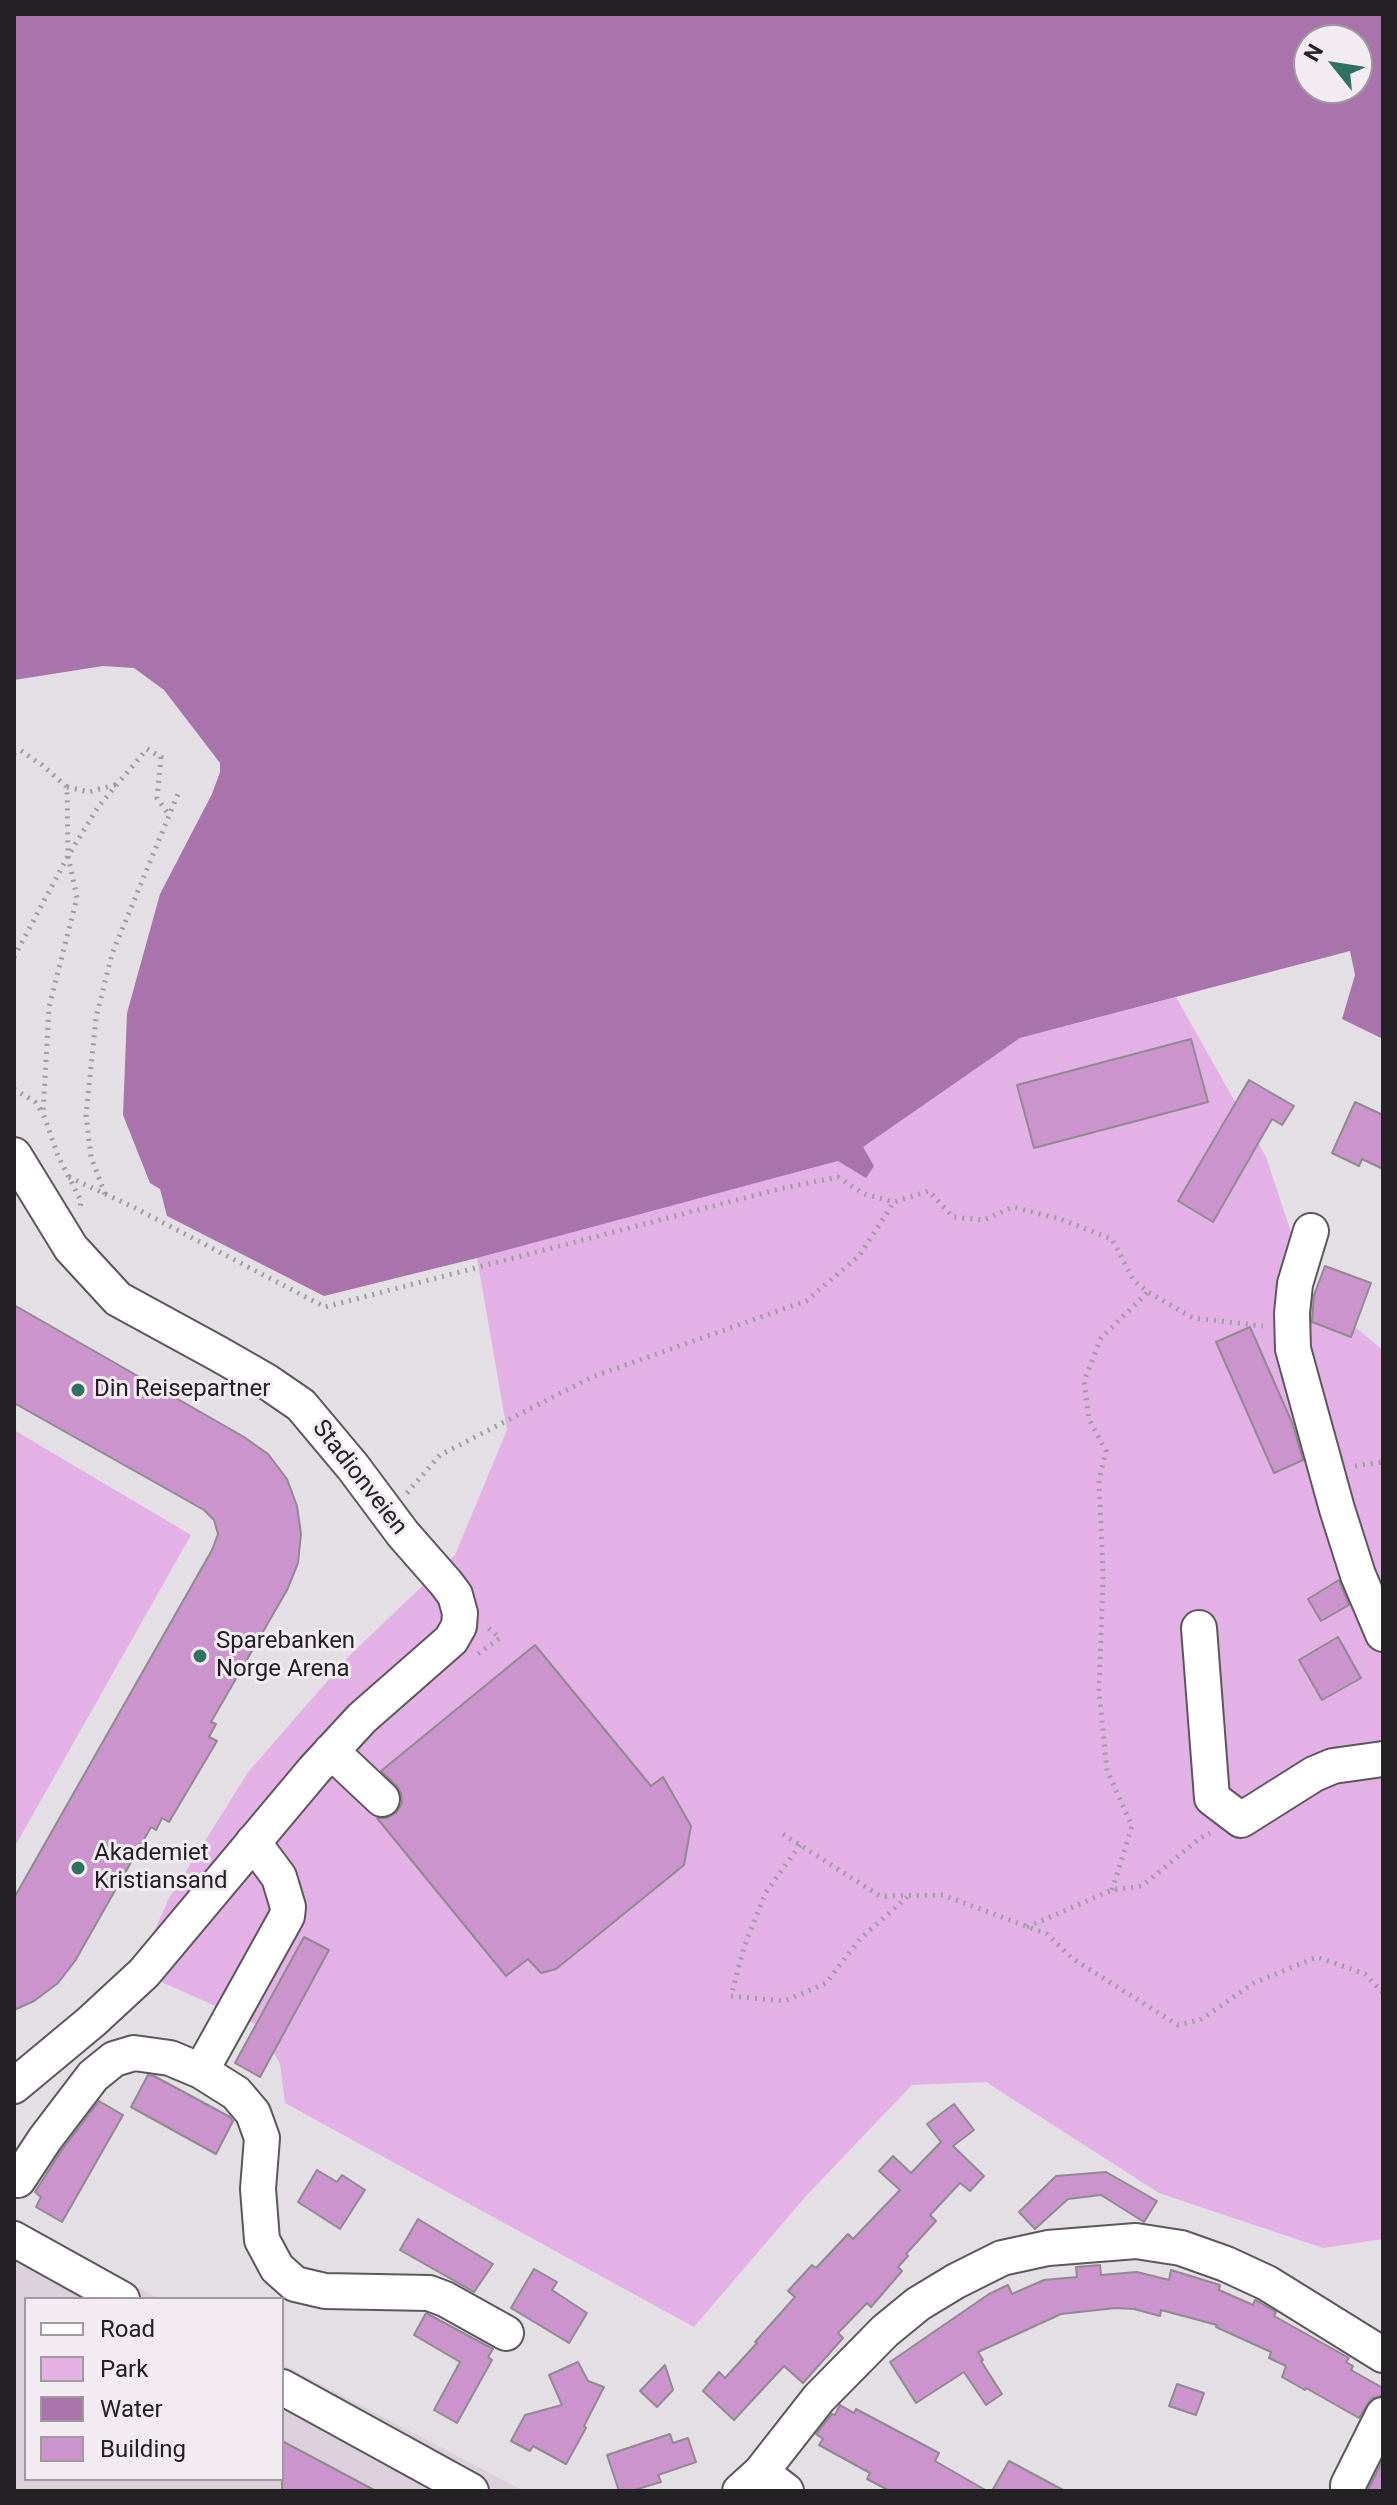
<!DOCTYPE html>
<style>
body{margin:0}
#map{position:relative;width:1397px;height:2505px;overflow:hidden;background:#e4dee5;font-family:Roboto,sans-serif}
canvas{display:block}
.frame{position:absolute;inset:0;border:16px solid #242124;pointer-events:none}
.legend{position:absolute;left:24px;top:2297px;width:260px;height:184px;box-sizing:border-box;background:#f2ebf2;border:2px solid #a09aa0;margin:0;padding:10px 14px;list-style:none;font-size:24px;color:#242124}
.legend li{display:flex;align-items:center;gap:16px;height:40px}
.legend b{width:40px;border:2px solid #a09aa0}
.north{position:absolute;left:1293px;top:24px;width:80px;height:80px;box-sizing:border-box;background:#f2ebf2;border:2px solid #a09aa0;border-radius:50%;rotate:300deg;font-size:22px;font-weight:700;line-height:32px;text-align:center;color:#242124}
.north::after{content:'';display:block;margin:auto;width:28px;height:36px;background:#307262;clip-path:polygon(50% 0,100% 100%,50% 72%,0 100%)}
</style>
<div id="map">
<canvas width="1397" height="2505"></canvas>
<div class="frame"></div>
<ul class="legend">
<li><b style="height:10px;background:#fff"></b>Road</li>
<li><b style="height:22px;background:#e3b1e5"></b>Park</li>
<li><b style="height:22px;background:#a974ac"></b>Water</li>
<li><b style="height:22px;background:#cb94cd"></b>Building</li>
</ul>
<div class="north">N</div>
</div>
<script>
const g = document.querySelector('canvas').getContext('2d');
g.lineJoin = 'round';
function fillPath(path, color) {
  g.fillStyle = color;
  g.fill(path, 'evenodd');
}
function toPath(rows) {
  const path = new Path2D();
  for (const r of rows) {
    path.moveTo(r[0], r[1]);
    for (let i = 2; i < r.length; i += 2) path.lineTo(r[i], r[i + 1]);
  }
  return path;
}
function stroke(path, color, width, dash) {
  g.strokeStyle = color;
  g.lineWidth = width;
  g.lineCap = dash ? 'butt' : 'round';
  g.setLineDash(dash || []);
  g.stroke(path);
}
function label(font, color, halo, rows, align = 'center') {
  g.font = font + ' Roboto,sans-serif';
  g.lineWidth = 6;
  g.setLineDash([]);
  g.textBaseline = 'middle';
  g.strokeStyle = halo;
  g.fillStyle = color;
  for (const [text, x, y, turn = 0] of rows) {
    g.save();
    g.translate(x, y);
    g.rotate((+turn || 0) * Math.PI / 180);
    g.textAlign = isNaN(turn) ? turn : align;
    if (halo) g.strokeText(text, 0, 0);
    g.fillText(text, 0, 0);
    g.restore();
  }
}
const built = toPath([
 [14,2219,159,2299,26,2299,26,2479,282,2479,282,2364,524,2491,14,2491]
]);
const green = toPath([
 [1176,997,1266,1157,1310,1290,1383,1350,1383,2239,1323,2248,1159,2193,986,2082,912,2085,806,2196,694,2327,285,2103,280,2064,260,2026,137,1971,169,1898,249,1771,350,1655,455,1555,507,1430,477,1258,838,1161,1020,1038],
 [14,1430,191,1535,14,1848]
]);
const water = toPath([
 [14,14,1383,14,1383,1039,1342,1019,1355,975,1350,951,1020,1038,863,1147,874,1166,866,1178,838,1161,477,1258,324,1296,167,1216,160,1189,150,1183,123,1115,127,1013,160,894,212,794,220,772,220,763,164,690,134,668,103,666,14,680],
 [1309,40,1357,40,1357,88,1309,88]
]);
const building = toPath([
 [1191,1039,1208,1102,1034,1148,1017,1085,1191,1039],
 [1249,1080,1294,1106,1282,1125,1272,1119,1213,1222,1178,1201,1249,1080],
 [1355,1102,1383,1115,1383,1169,1362,1159,1359,1166,1332,1153,1355,1102],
 [1325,1266,1371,1283,1351,1337,1312,1322,1314,1295,1325,1266],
 [14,1305,244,1437,268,1454,287,1479,297,1506,301,1534,298,1563,287,1590,211,1722,216,1724,209,1737,217,1741,169,1822,162,1818,156,1830,151,1827,75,1961,58,1983,34,2001,14,2010,14,1898,212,1550,218,1534,214,1520,204,1510,14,1403,14,1305],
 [1250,1327,1293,1425,1303,1460,1274,1473,1216,1342,1250,1327],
 [1339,1580,1349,1605,1321,1621,1308,1599,1339,1580],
 [1338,1637,1361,1678,1322,1700,1299,1660,1338,1637],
 [535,1645,651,1786,663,1777,691,1826,684,1865,556,1969,541,1973,528,1959,506,1976,377,1818,387,1818,396,1813,402,1803,401,1793,396,1785,381,1771,535,1645],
 [304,1937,329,1950,260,2077,235,2063,304,1937],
 [148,2075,154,2076,230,2117,233,2121,216,2154,131,2107,148,2075],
 [99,2101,123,2115,62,2222,36,2207,41,2197,35,2192,61,2151,99,2101],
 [954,2104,974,2130,953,2146,984,2176,970,2191,960,2183,930,2215,936,2221,906,2254,908,2256,898,2267,902,2271,871,2307,867,2303,838,2333,843,2338,803,2383,784,2366,734,2420,703,2391,719,2372,725,2378,757,2343,755,2342,795,2297,788,2291,812,2265,816,2268,848,2234,853,2239,900,2190,879,2171,893,2156,911,2173,941,2142,927,2124,954,2104],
 [317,2170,337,2182,342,2175,365,2190,340,2229,298,2202,317,2170],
 [1106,2172,1157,2201,1144,2222,1101,2195,1068,2199,1035,2229,1019,2212,1056,2176,1106,2172],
 [418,2219,493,2264,474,2292,400,2250,418,2219],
 [1100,2265,1101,2275,1137,2272,1169,2280,1171,2270,1220,2285,1219,2290,1253,2305,1255,2300,1259,2302,1276,2312,1274,2316,1349,2358,1346,2362,1353,2366,1351,2370,1383,2388,1383,2395,1371,2399,1359,2418,1306,2388,1305,2390,1282,2377,1286,2366,1269,2358,1271,2352,1216,2327,1217,2325,1161,2310,1160,2316,1134,2309,1116,2308,1061,2314,978,2352,983,2360,981,2361,1002,2394,986,2405,964,2372,916,2403,890,2362,989,2294,1008,2285,1012,2294,1044,2280,1077,2277,1076,2267,1100,2265],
 [534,2269,557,2282,552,2290,587,2313,569,2343,511,2308,534,2269],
 [426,2313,493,2349,488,2357,492,2360,457,2423,434,2410,460,2362,414,2335,426,2313],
 [578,2362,588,2381,604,2387,584,2426,586,2428,566,2464,533,2446,530,2451,511,2441,525,2415,562,2405,549,2375,578,2362],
 [665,2365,673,2390,657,2407,640,2391,665,2365],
 [1177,2384,1204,2393,1196,2415,1169,2406,1177,2384],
 [840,2405,854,2413,856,2409,939,2453,935,2461,987,2491,890,2491,867,2479,870,2473,819,2445,823,2439,816,2434,832,2414,835,2415,840,2405],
 [670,2434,673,2443,688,2438,696,2462,658,2475,661,2482,631,2491,619,2491,607,2455,670,2434],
 [282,2441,299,2450,376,2491,282,2491,282,2441],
 [1383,2460,1383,2491,1368,2491,1368,2490,1383,2460],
 [1009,2461,1065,2491,992,2491,1009,2461]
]);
const path = toPath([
 [14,753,20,750,42,765,67,787,68,856,77,898,49,1007,43,1113,58,1156,81,1201,80,1208],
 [67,787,89,792,118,784],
 [14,957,68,856,98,807,147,749,161,757,157,798,169,815],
 [14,1089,35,1102,42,1112],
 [69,1177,133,1207,325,1307,779,1189,838,1177,864,1194,894,1202,929,1191,953,1217,984,1220,1013,1207,1060,1219,1112,1239,1134,1281,1148,1292,1193,1318,1263,1326],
 [105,1194,91,1157,86,1115,96,1018,112,954,180,789],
 [1355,1466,1383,1462],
 [407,1493,440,1455,592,1377,806,1301,859,1256,894,1202],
 [478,1654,500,1638,486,1626],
 [783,1834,880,1896,943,1895,1047,1934,1073,1959,1178,2025,1200,2020,1254,1983,1317,1957,1365,1974,1383,1993],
 [800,1845,766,1892,744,1947,731,1996,785,2001,826,1983,860,1939,907,1897],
 [1112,1890,1132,1826,1107,1770,1099,1691,1103,1575,1099,1480,1106,1451,1089,1419,1084,1381,1101,1338,1148,1292],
 [1027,1927,1112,1890,1142,1886,1200,1838,1210,1833]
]);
const minor = toPath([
 [14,1155,71,1248,118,1299,217,1353,266,1381,301,1405,353,1467,403,1534,446,1583,455,1595,460,1613,459,1626,451,1640,362,1718,314,1770,144,1973,91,2022,14,2086],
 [1311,1231,1295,1284,1292,1313,1293,1349,1337,1509,1358,1575,1383,1634],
 [1199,1628,1212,1798,1241,1820,1314,1774,1333,1766,1383,1759],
 [331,1751,382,1799],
 [201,2071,287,1916,288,1907,279,1877,253,1842],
 [18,2180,45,2139,93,2076,114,2059,134,2053,170,2058,201,2071,236,2093,253,2113,262,2138,258,2189,262,2240,277,2268,295,2284,325,2291,429,2293,445,2299,506,2333],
 [14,2239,122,2299],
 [282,2387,471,2491],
 [761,2472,819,2398,885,2331,918,2304,956,2281,1002,2258,1048,2248,1136,2241,1181,2248,1226,2264,1267,2283,1383,2355],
 [740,2491,761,2472,786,2491],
 [1348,2491,1348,2485,1383,2415]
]);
const markers = [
 [78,1390,8,"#307262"],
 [200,1656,8,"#307262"],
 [78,1868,8,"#307262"]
];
const poiNames = [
 ["Din Reisepartner",94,1390],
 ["Sparebanken",216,1642],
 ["Norge Arena",216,1670],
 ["Akademiet",94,1854],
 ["Kristiansand",94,1882]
];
const streetNames = [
 ["Stadionveien",359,1478,52]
];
fillPath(built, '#dcd0dc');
fillPath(green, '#e3b1e5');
fillPath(water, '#a974ac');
fillPath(building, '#cb94cd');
stroke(building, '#908a90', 2);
stroke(minor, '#5d575d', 38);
stroke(path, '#a09ba1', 5, [2, 6]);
stroke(minor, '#fff', 34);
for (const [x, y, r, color] of markers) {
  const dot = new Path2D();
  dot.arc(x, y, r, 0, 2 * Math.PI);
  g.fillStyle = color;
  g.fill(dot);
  stroke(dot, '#f2ebf2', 3);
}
label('24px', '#242124', '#f2ebf2', poiNames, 'left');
label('24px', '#242124', '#f2ebf2', streetNames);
</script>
